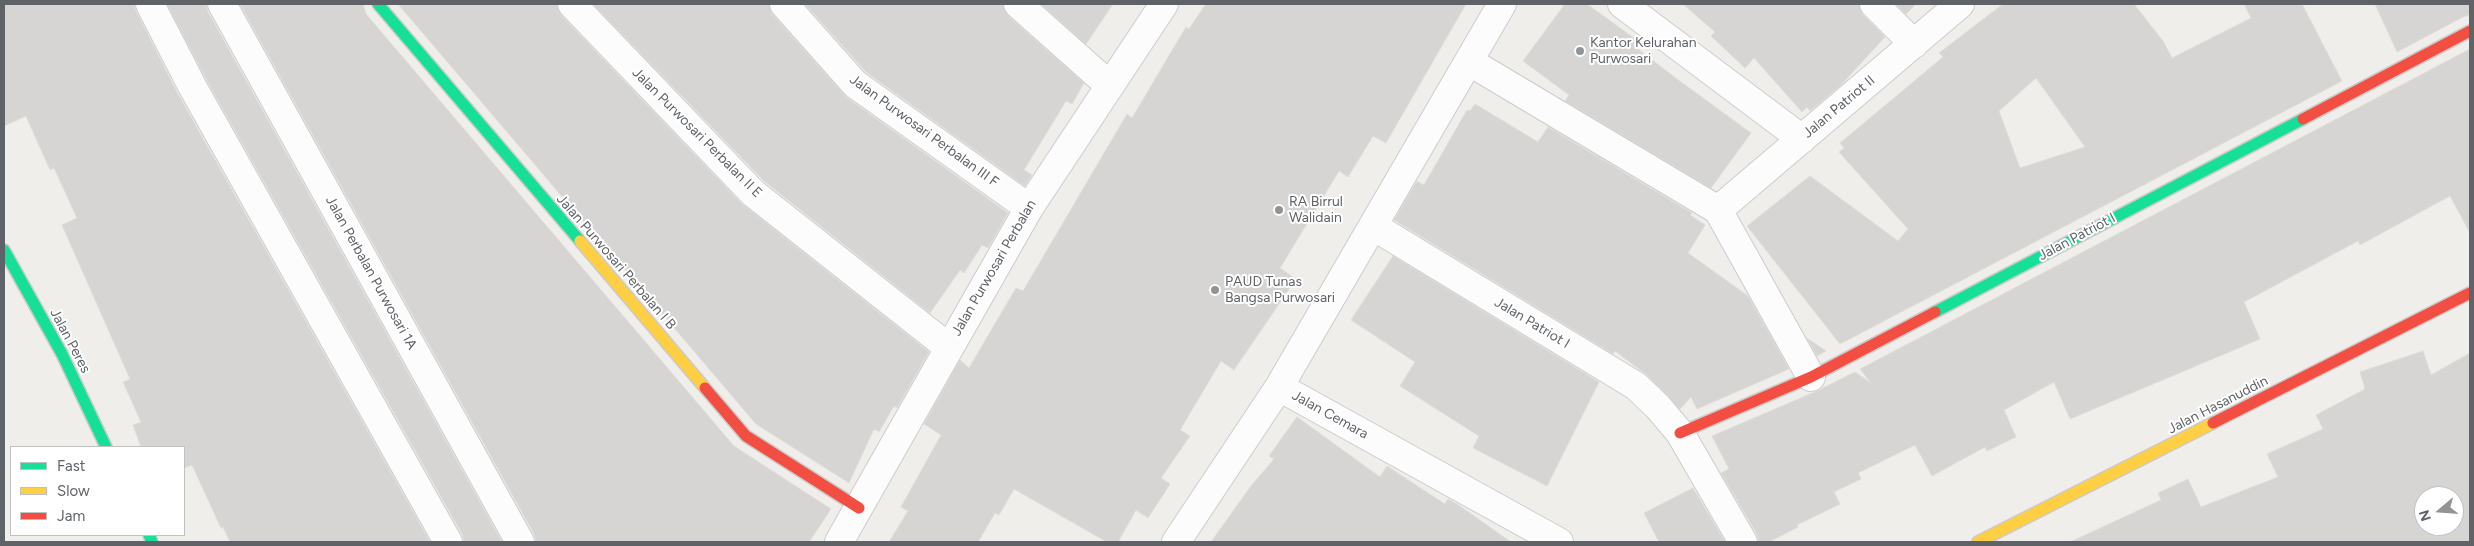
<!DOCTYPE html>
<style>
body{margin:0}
#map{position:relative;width:2474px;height:546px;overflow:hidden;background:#efeeea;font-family:Figtree,sans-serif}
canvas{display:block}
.frame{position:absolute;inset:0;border:5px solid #5f6368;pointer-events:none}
.legend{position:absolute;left:10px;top:446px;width:175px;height:90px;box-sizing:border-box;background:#fff;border:1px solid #bfc1c3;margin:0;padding:6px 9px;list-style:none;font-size:15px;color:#5f6368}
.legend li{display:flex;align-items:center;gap:10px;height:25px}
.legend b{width:25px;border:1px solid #bfc1c3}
.north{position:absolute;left:2414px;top:486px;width:50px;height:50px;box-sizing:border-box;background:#fff;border:1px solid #bfc1c3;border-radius:50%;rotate:252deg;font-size:14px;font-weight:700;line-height:20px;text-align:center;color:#5f6368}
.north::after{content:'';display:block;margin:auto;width:18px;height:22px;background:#919496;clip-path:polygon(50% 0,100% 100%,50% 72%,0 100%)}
</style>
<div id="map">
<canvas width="2474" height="546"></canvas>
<div class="frame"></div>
<ul class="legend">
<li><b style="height:6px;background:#16e098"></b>Fast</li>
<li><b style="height:6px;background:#ffcf43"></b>Slow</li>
<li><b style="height:6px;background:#f24e42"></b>Jam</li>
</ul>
<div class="north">N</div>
</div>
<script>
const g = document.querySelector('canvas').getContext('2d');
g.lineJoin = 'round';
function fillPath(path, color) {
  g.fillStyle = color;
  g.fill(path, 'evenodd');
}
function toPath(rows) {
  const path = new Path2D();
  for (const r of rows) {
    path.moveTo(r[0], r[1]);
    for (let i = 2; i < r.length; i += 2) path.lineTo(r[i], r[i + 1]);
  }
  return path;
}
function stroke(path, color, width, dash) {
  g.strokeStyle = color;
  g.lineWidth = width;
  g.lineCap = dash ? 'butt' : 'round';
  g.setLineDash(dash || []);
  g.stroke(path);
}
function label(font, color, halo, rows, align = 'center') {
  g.font = font + ' Figtree,sans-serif';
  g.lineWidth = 4;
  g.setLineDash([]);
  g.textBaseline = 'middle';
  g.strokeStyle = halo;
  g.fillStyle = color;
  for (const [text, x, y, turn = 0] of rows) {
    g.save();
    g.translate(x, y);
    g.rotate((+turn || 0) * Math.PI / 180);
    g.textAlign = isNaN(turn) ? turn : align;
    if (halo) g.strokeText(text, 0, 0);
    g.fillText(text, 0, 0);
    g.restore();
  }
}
const building = toPath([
 [4,4,134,4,136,11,178,94,430,542,230,542,223,527,221,528,192,465,184,468,184,447,141,447,133,425,141,422,123,382,130,379,62,225,77,218,54,168,50,170,26,116,4,126,4,4],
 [167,4,206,4,208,12,502,542,464,542,462,534,206,79,167,4],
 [240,4,363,4,366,14,734,446,831,509,809,542,536,542,534,534,240,4],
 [398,4,557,4,561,15,742,204,929,352,897,408,894,406,879,432,874,429,849,483,756,424,398,4],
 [593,4,769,4,772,14,846,97,1008,213,988,248,982,245,964,273,960,270,930,313,764,181,593,4],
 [805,4,1003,4,1008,16,1084,83,1072,104,1066,101,1024,170,1032,175,1025,186,866,72,805,4],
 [1041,4,1113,4,1086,44,1041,4],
 [1206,4,1466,4,1386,143,1373,136,1348,177,1339,171,1280,268,1296,279,1234,370,1221,361,1180,430,1190,436,1161,478,1170,484,1148,518,1136,510,1118,542,1107,542,1014,489,999,515,995,513,978,542,889,542,908,511,901,507,941,435,924,424,960,360,969,368,1016,288,1023,291,1127,114,1132,118,1186,27,1189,29,1206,4],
 [1565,4,1587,4,1638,41,1634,46,1677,79,1751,133,1711,188,1565,101,1569,95,1523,61,1565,4],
 [1683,4,1859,4,1863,15,1885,37,1841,85,1810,111,1807,107,1802,112,1754,58,1745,68,1711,36,1715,32,1683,4],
 [1896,4,1916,4,1906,14,1896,4],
 [2003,4,2134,4,2163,41,2172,58,2251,18,2244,4,2302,4,2342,81,1840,344,1747,226,1810,176,1898,241,1908,229,1839,152,1844,148,1840,143,1943,57,1939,53,2003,4],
 [2036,78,2085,147,2020,168,1999,111,2036,78],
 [2375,4,2470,4,2470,15,2463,17,2397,52,2375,4],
 [2470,49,2470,233,2450,196,2360,245,2358,241,2244,302,2260,339,2070,419,2054,382,2004,410,2016,437,1987,451,1985,447,1932,476,1915,445,1858,473,1861,479,1834,492,1840,504,1797,525,1798,527,1769,542,1759,542,1757,534,1721,473,1729,469,1712,436,1817,391,1855,372,1871,383,1860,369,2470,49],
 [1475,104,1538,142,1548,127,1692,213,1690,215,1705,225,1688,253,1748,296,1789,369,1697,409,1691,397,1680,409,1647,375,1615,351,1613,354,1394,220,1417,181,1424,185,1467,110,1470,111,1475,104],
 [1393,256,1599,382,1547,486,1473,448,1479,436,1400,386,1415,362,1351,320,1393,256],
 [1807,338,1826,351,1817,356,1807,338],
 [2423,351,2431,375,2470,353,2470,542,2070,542,2161,500,2158,493,2188,479,2201,507,2278,477,2267,454,2323,429,2316,415,2365,389,2360,372,2423,351],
 [2424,496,2454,496,2454,526,2424,526,2424,496],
 [1297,417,1380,477,1387,466,1445,504,1448,499,1457,504,1511,542,1211,542,1251,486,1274,459,1269,456,1297,417],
 [1693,488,1725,542,1659,542,1644,513,1693,488]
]);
const street = toPath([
 [150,4,192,86,448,542],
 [222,4,520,542],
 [572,4,753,193,948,347],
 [784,4,855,84,1029,208],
 [1018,4,1109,85],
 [1622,4,1802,139],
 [1874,4,1914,44],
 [1470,62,1718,210,1811,377],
 [1718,210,1960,4],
 [1373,226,1636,386,1658,407,1680,433,1743,542],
 [1279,387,1559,542],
 [839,542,1029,208,1164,4],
 [1176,542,1279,387,1502,4]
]);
const fast = toPath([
 [378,4,580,241],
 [4,250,62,354,106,447],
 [1935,312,2303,119],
 [149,535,152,542]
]);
const slow = toPath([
 [580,241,705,388],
 [1978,542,2213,423]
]);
const jam = toPath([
 [2303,119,2470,31],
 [705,388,746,436,859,508],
 [2213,423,2470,293],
 [1680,433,1811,377,1935,312]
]);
const markers = [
 [1580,51,5,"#919496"],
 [1279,210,5,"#919496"],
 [1215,290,5,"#919496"]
];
const poiNames = [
 ["Kantor Kelurahan",1590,43],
 ["Purwosari",1590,59],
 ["RA Birrul",1289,202],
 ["Walidain",1289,218],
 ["PAUD Tunas",1225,282],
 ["Bangsa Purwosari",1225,298]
];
const streetNames = [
 ["Jalan Patriot II",1839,107,-40],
 ["Jalan Purwosari Perbalan III F",924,131,36],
 ["Jalan Purwosari Perbalan II E",697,133,45],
 ["Jalan Patriot I",2077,237,-28],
 ["Jalan Purwosari Perbalan I B",616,262,49],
 ["Jalan Purwosari Perbalan",994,268,-60],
 ["Jalan Perbalan Purwosari 1A",371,273,61],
 ["Jalan Patriot I",1532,323,31],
 ["Jalan Peres",70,341,62],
 ["Jalan Hasanuddin",2218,405,-27],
 ["Jalan Cemara",1330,415,29]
];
fillPath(building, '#d6d5d3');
stroke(building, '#deddd9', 1);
stroke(street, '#cbcccc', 30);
stroke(fast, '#cacacb', 14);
stroke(slow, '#cacacb', 14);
stroke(jam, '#cacacb', 14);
stroke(street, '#fdfcfc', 28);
stroke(fast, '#16e098', 11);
stroke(slow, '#ffcf43', 11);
stroke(jam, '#f24e42', 11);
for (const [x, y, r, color] of markers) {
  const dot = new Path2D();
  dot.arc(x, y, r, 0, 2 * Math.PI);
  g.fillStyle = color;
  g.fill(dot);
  stroke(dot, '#fff', 2);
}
label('14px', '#5f6368', '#fff', poiNames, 'left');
label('14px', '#5f6368', '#fff', streetNames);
</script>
